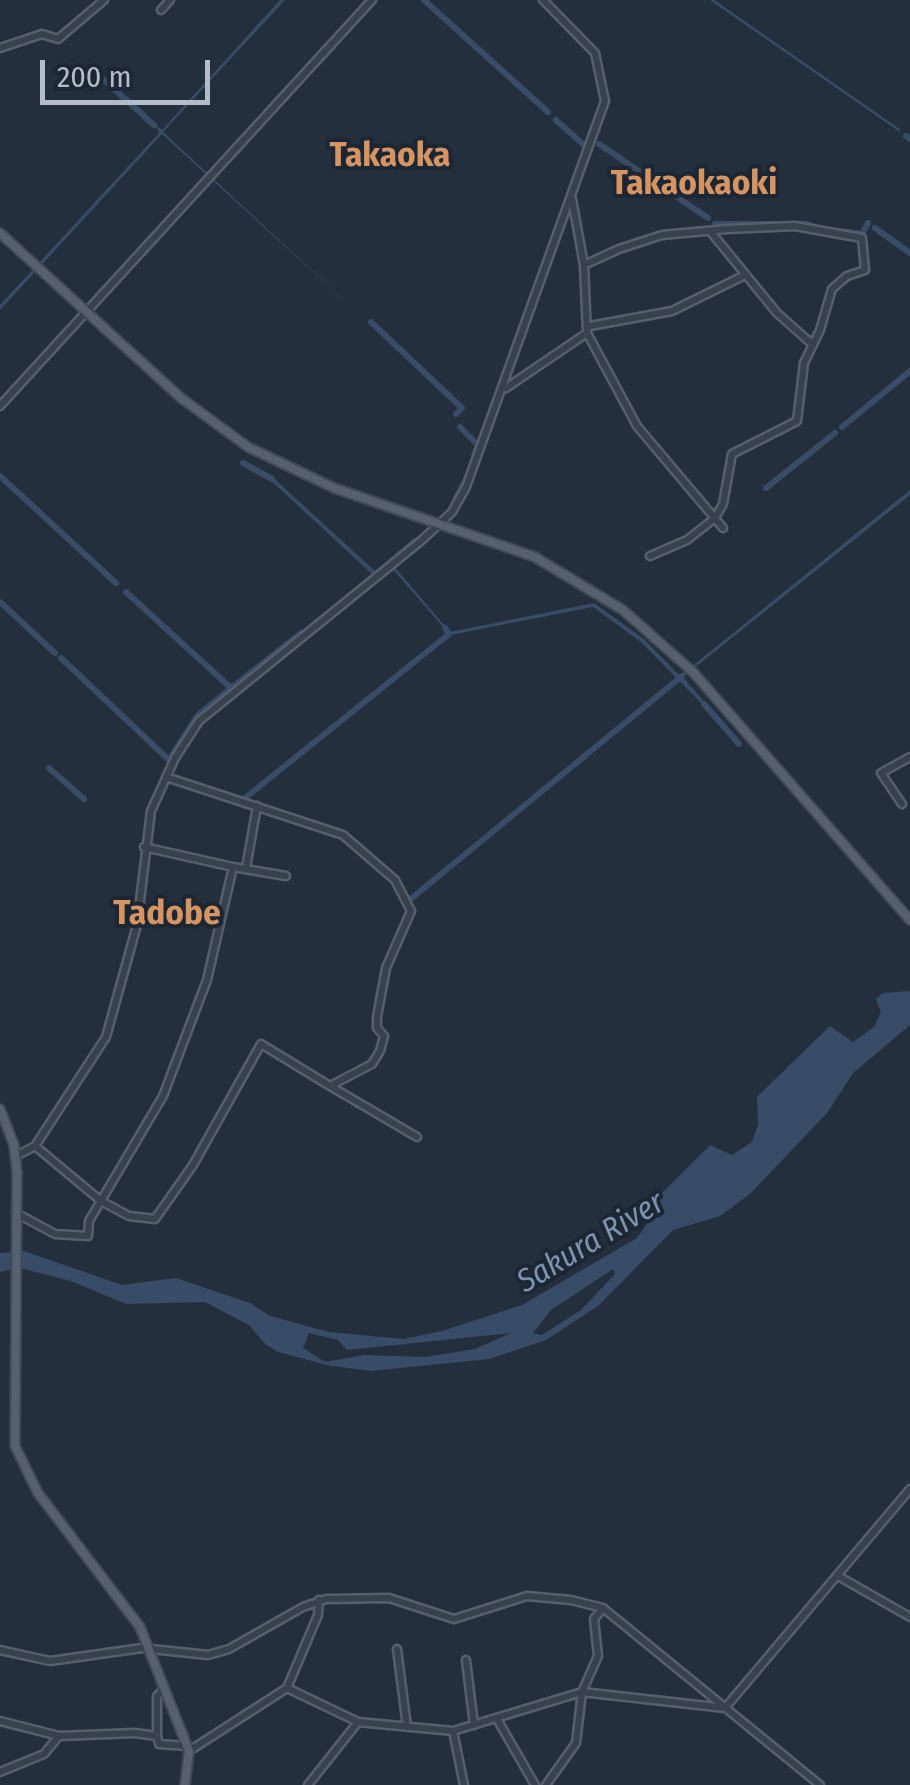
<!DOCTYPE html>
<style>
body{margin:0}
#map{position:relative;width:910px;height:1785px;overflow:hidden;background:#242f3e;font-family:"Fira Sans Condensed",sans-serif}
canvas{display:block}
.scale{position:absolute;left:40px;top:60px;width:170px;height:45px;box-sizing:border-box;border:5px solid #b4bcc9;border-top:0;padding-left:12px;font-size:30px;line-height:35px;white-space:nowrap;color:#b4bcc9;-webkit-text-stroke:8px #1d2633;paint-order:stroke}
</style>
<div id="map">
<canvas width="910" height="1785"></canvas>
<div class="scale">200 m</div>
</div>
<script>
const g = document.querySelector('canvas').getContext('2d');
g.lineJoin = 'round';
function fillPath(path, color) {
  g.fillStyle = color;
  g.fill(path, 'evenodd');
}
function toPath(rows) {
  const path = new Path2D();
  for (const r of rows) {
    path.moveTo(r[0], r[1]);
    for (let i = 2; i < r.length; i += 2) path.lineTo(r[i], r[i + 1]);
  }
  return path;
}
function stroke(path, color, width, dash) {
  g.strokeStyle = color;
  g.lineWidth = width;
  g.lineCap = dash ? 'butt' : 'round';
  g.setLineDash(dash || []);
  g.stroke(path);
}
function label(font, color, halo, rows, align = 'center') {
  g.font = font + ' "Fira Sans Condensed",sans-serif';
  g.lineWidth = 8;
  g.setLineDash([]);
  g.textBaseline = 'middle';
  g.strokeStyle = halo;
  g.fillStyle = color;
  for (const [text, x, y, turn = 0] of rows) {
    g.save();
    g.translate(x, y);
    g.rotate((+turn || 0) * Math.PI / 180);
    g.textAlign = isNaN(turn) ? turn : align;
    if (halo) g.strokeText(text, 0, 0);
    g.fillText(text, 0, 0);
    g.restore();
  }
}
const water = toPath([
 [280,0,285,0,163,132,360,315,162,134,0,310,0,305,159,133,155,124,162,130],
 [269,474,375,571,414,538,417,540,392,564,450,632,594,603,644,639,680,676,910,490,910,495,683,677,708,706,706,708,641,642,593,607,450,635,390,566,302,634,300,632,372,574,266,476],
 [910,991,910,1025,853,1073,827,1113,751,1193,720,1216,673,1230,598,1306,546,1340,489,1359,371,1371,331,1366,278,1352,265,1344,249,1325,205,1302,126,1304,71,1281,20,1268,0,1272,0,1253,24,1251,122,1285,176,1278,250,1303,270,1316,329,1332,403,1339,442,1331,522,1305,637,1238,650,1220,649,1206,710,1145,732,1155,752,1142,758,1125,757,1097,830,1026,853,1042,874,1027,881,1012,876,999,883,993],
 [613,1269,615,1274,581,1310,542,1335,533,1333,551,1310],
 [309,1333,338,1340,347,1350,511,1333,475,1349,425,1357,364,1355,325,1362,303,1348]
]);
const stream = toPath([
 [712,0,899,130]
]);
const canal = toPath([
 [424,0,548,112],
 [93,70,154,125],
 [556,120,585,146,589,139],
 [906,136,910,139],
 [599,144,708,218],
 [715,224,808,224,817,229],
 [875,228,910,253],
 [840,231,862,234,868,223],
 [371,322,462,408,456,414],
 [460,427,478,445,474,456],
 [842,427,910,371],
 [243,463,272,479],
 [0,476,116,583],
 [766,488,835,433],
 [456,498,467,478],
 [126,592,231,688,301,633],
 [0,602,55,653],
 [61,658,169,760,198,715,231,688],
 [704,704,739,744],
 [49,768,84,799],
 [245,798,449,634,445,628],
 [412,898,682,676]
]);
const minor = toPath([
 [161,10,170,0],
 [0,48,42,34,58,39,104,0],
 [572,199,584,265],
 [710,231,777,313,813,345],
 [590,326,672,311,743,276],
 [587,333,637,426,723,528],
 [506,388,587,333,584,265,619,249,662,235,727,229,795,226,862,238,865,270,847,276,832,289,820,330,804,363,797,421,732,454,723,504,715,518,687,540,650,556],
 [0,406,372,0],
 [166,777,343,835,395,880,411,911,386,968,377,1017,377,1028,384,1036,380,1051,372,1064,330,1086,417,1137],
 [902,804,881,773,910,757],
 [144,847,233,867],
 [246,868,257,806],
 [35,1146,101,1201,129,1216,155,1219,193,1165,261,1044,330,1086],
 [16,1156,35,1146,106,1037,137,925,151,811,175,758,199,721,422,540,452,512,466,487,605,101,595,53,543,0],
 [16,1213,55,1234,88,1236,89,1221,163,1096,207,980,233,867,286,876],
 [838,1576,910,1617],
 [397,1649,407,1727],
 [0,1650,50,1661,142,1648,208,1655,229,1649,303,1607,326,1599,389,1598,454,1619,527,1596,571,1600,603,1608,820,1785],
 [466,1660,474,1725],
 [287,1688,358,1722,453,1731,582,1692,725,1708,910,1489],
 [497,1719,535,1785],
 [0,1721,59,1736,135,1733,157,1736,159,1744,187,1746],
 [453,1731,464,1785],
 [157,1736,157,1696,164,1689],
 [189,1751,287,1688,318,1615,319,1600],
 [0,1772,44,1754,58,1737],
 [308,1785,358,1722],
 [546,1785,576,1743,582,1692,598,1656,594,1619,603,1608]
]);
const major = toPath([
 [0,233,181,398,248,447,334,488,535,557,623,610,693,672,910,920],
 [0,1109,14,1145,17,1172,15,1446,38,1493,140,1627,189,1751,185,1785]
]);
const waterNames = [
 ["Sakura River",591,1243,-31]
];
const quarterNames = [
 ["Takaoka",390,156],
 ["Takaokaoki",694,184],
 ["Tadobe",167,914]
];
fillPath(water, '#394c67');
stroke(stream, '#394c67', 2.5);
stroke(canal, '#394c67', 6);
stroke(minor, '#565f6c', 11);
stroke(major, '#414a57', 12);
stroke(minor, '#38414e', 6);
stroke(major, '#56606e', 8);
label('italic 32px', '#7c92b1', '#1d2633', waterNames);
label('bold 35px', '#d59563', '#1d2633', quarterNames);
</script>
